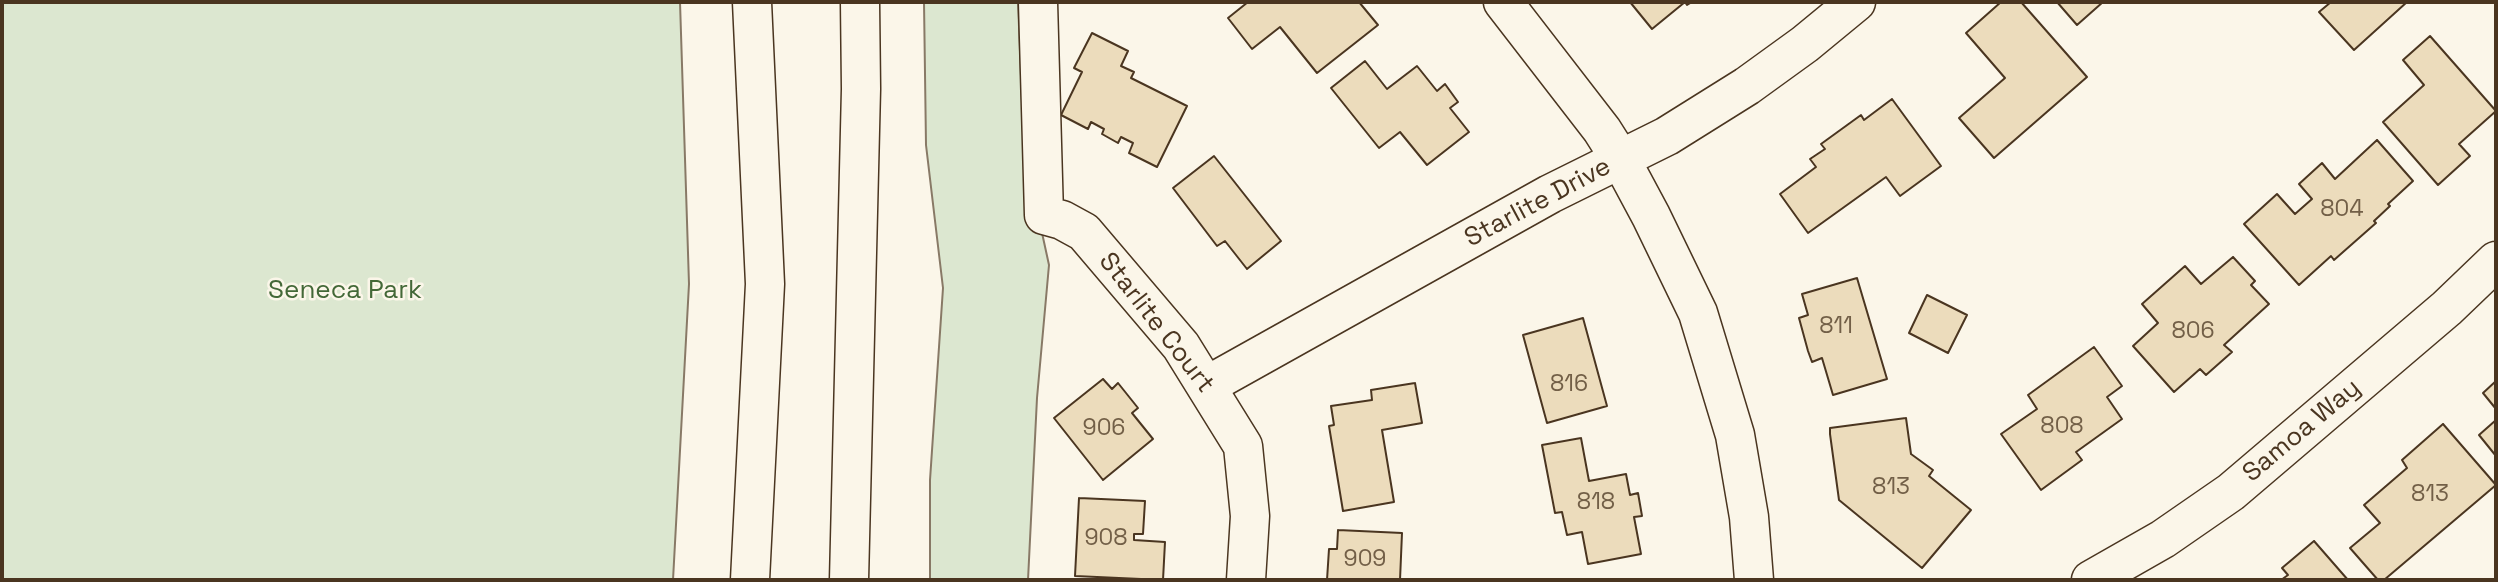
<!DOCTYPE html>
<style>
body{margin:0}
#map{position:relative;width:2498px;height:582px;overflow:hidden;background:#fbf6e9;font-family:"Space Grotesk",sans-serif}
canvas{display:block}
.frame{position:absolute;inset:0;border:4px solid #4a3520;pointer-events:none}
</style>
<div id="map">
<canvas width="2498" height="582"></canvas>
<div class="frame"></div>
</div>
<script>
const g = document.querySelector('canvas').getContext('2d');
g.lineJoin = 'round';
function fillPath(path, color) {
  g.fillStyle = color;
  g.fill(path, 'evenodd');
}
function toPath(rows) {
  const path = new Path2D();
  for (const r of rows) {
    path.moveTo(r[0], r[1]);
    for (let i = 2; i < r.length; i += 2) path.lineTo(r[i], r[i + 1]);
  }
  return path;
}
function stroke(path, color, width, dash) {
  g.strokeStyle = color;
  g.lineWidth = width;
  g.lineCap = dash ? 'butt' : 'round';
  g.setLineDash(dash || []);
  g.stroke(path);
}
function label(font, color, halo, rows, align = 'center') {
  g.font = font + ' "Space Grotesk",sans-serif';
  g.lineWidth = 5;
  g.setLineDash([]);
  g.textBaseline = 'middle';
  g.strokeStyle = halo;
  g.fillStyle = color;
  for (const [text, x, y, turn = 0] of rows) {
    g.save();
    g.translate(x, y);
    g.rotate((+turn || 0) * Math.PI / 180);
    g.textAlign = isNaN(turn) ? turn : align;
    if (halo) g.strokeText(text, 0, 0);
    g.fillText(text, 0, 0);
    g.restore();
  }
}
const green = toPath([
 [2,2,680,2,689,284,673,580,2,580,2,2],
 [924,2,1018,2,1024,150,1049,265,1037,398,1028,580,930,580,930,480,943,288,926,145,924,2]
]);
const building = toPath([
 [1248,2,1359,2,1378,25,1317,73,1280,27,1252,49,1228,18,1248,2],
 [1630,2,1692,2,1687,5,1685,2,1652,29,1630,2],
 [2001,2,2021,2,2087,77,1994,158,1959,118,2005,78,1966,33,2001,2],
 [2057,2,2103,2,2077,25,2057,2],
 [2331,2,2407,2,2354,50,2319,12,2331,2],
 [1092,33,1128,51,1121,66,1134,72,1131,78,1187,106,1157,167,1129,153,1133,143,1121,137,1118,143,1102,134,1104,129,1091,122,1088,129,1061,115,1082,72,1074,68,1092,33],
 [2430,36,2496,111,2459,144,2470,156,2438,185,2383,122,2424,85,2403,60,2430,36],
 [1365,61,1387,89,1417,66,1437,91,1445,84,1458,102,1450,108,1469,132,1427,165,1400,132,1379,148,1331,88,1365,61],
 [1892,99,1941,166,1900,196,1886,177,1808,233,1780,194,1816,167,1810,159,1825,149,1821,144,1861,115,1864,120,1892,99],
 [2377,140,2413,181,2388,204,2390,206,2374,221,2376,223,2334,260,2331,256,2299,285,2244,224,2277,194,2295,214,2312,199,2299,184,2322,163,2335,179,2377,140],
 [1214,156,1281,241,1247,269,1225,241,1217,246,1173,188,1214,156],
 [2233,257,2255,281,2251,285,2269,304,2224,345,2232,352,2206,375,2200,369,2174,392,2133,346,2158,323,2142,304,2185,266,2201,284,2233,257],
 [1857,278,1887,379,1833,395,1822,358,1812,362,1808,351,1799,318,1808,315,1802,294,1857,278],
 [1927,295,1967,315,1948,353,1909,333,1927,295],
 [1583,318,1607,406,1547,423,1523,335,1583,318],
 [2094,347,2122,386,2107,397,2122,419,2076,452,2082,460,2041,490,2001,434,2037,409,2028,395,2094,347],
 [1103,379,1112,389,1118,383,1138,408,1132,413,1153,439,1103,480,1054,418,1103,379],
 [2496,381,2496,409,2483,393,2496,381],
 [1415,383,1422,423,1382,430,1394,502,1343,511,1329,426,1334,425,1331,406,1372,400,1371,390,1415,383],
 [1906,418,1911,454,1933,470,1929,476,1971,510,1922,568,1839,500,1830,434,1830,428,1906,418],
 [2496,420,2496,456,2479,435,2496,420],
 [2443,424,2496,485,2384,580,2378,580,2350,548,2380,523,2364,505,2407,468,2402,460,2443,424],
 [1581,438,1589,481,1626,474,1630,495,1638,493,1642,516,1634,517,1641,554,1588,564,1582,532,1567,535,1562,512,1555,513,1542,445,1581,438],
 [1079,498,1145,501,1143,534,1134,534,1134,540,1165,542,1163,580,1075,576,1079,498],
 [1338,530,1402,533,1400,580,1327,580,1329,549,1337,549,1338,530],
 [2314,541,2348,580,2281,580,2288,575,2282,568,2314,541]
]);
const minor = toPath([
 [1038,2,1044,215,1062,220,1084,232,1181,346,1243,446,1250,516,1246,580],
 [1503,2,1602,130,1621,160,1651,216,1698,313,1735,435,1749,517,1754,580],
 [1208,385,1550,194,1667,136,1747,86,1805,44,1856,2],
 [2091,580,2163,539,2231,492,2447,308,2496,261]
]);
const highway = toPath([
 [750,580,765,284,752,2],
 [849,580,861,89,860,2]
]);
const numberNames = [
 ["804",2342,210],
 ["811",1836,327],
 ["806",2193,332],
 ["816",1569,385],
 ["808",2062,427],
 ["906",1104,429],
 ["813",1891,488],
 ["813",2430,495],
 ["818",1596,503],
 ["908",1106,539],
 ["909",1365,560]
];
const streetNames = [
 ["Starlite Drive",1538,203,-28],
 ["Starlite Court",1156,323,52],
 ["Samoa Way",2302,431,-40]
];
const parkNames = [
 ["Seneca Park",345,291]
];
fillPath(green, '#dce7d0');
stroke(green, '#887966', 2);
fillPath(building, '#ecdcbc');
stroke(building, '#4a3520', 2);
stroke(minor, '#4a3520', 41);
stroke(highway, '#4a3520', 41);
stroke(minor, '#fbf6e9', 38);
stroke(highway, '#fbf6e9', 38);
label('23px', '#725f47', null, numberNames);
label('26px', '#4a3520', '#fbf6e9', streetNames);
label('26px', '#436837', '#fbf6e9', parkNames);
</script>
